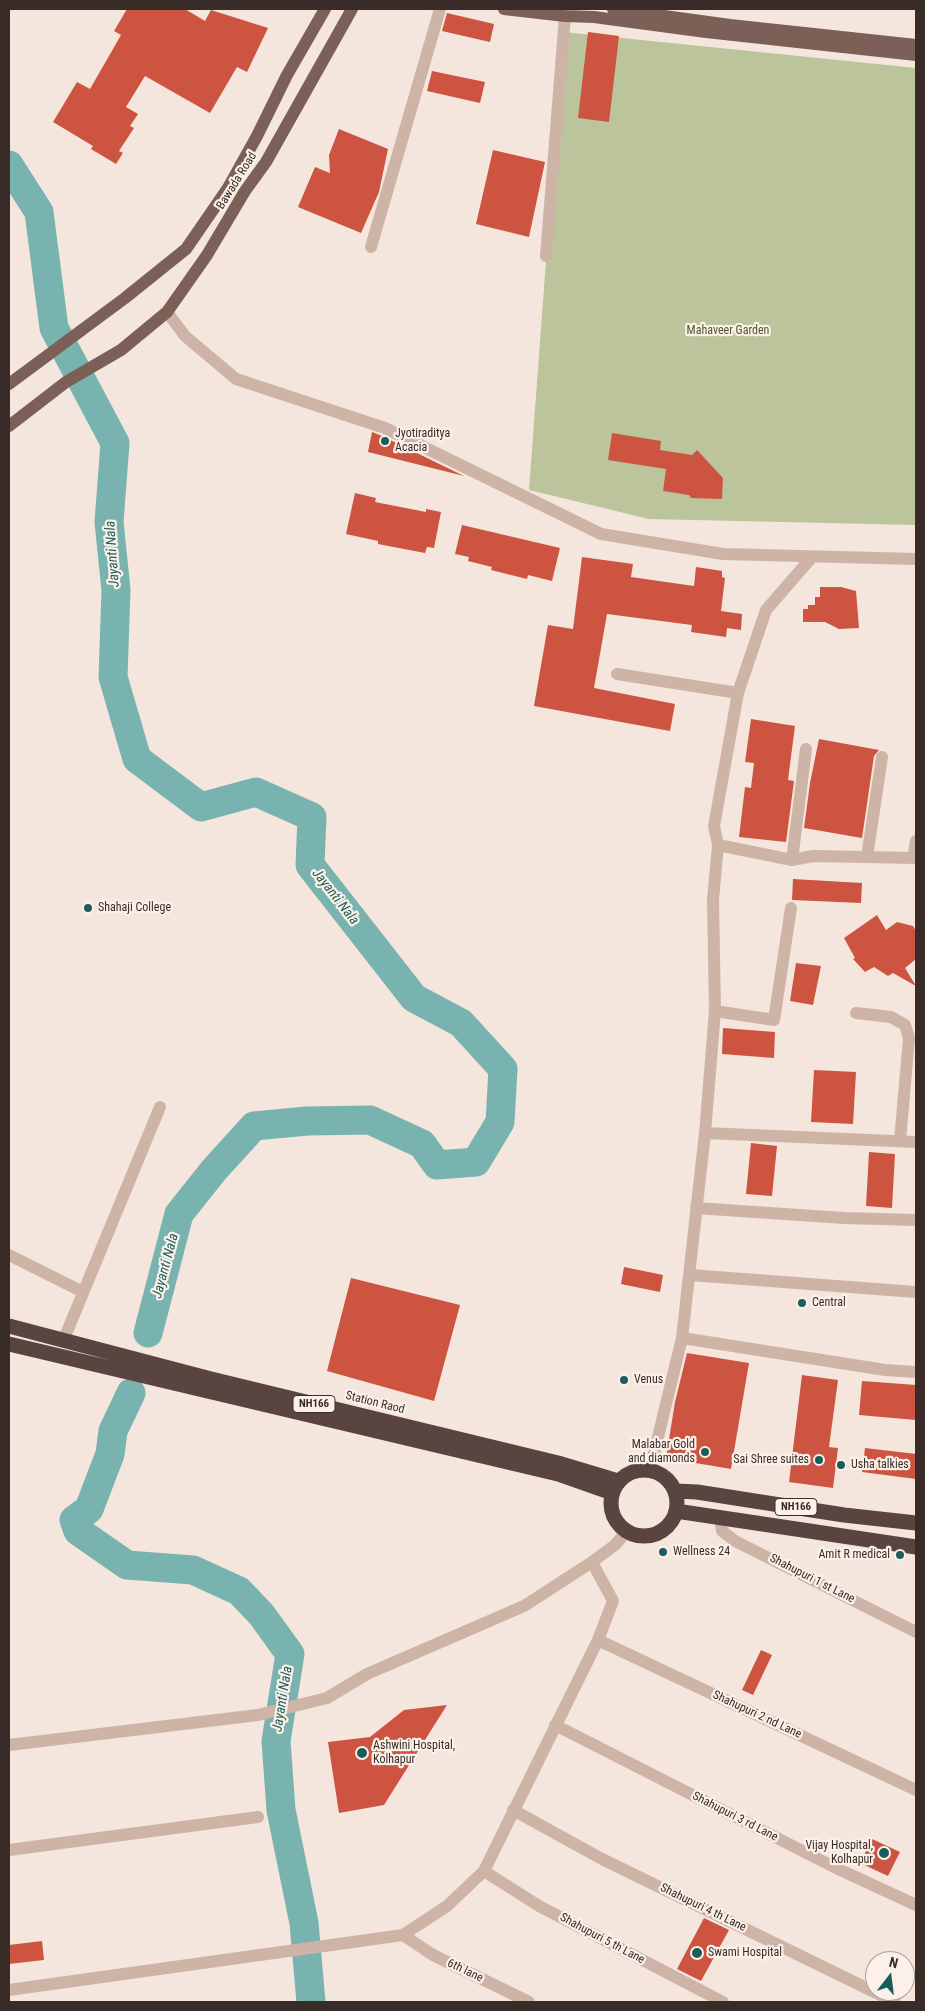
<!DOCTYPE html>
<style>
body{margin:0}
#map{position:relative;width:925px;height:2011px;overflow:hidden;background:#f4e6dc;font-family:"Roboto Condensed",sans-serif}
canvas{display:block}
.frame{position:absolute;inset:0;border:10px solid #392c28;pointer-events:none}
.north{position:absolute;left:865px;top:1951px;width:50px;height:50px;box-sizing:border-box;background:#fbf1e9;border:1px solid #ada29c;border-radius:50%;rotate:15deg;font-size:14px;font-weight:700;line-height:20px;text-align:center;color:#392c28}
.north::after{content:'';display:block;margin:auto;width:18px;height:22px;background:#1b5d5a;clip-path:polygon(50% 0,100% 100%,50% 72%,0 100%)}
</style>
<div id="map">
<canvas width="925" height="2011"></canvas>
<div class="frame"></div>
<div class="north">N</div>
</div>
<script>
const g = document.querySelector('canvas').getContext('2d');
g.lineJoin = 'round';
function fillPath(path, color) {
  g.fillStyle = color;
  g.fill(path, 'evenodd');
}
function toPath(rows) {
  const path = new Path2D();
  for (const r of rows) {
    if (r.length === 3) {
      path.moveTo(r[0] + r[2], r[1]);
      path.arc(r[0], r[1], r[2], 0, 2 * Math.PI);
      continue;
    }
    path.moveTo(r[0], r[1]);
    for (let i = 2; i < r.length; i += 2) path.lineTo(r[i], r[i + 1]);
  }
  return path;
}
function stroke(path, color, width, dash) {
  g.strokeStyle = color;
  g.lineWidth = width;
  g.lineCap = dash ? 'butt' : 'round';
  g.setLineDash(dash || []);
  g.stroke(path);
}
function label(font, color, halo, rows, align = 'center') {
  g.font = font + ' "Roboto Condensed",sans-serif';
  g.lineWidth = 4.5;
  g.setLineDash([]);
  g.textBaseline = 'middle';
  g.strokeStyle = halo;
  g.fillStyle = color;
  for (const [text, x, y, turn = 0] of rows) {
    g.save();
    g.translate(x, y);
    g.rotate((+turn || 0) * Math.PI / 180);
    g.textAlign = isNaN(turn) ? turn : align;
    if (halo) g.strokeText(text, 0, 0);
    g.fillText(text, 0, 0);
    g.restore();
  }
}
const green = toPath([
 [563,32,916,68,916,525,649,519,529,490]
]);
const river = toPath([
 [9,165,39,212,54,328,115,443,109,522,116,590,113,677,137,759,201,807,256,792,312,817,310,865,414,998,461,1023,503,1069,500,1122,476,1162,437,1165,422,1144,370,1120,307,1121,254,1126,214,1170,179,1214,148,1333],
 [131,1393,113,1431,110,1454,89,1509,74,1520,78,1531,127,1565,193,1570,239,1591,261,1614,290,1654,276,1741,281,1810,304,1923,311,2002]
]);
const building = toPath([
 [127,9,185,9,205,21,211,10,268,28,247,72,237,67,210,113,145,76,126,107,138,114,130,126,134,128,119,151,123,153,116,164,91,149,93,146,53,122,77,82,90,89,121,35,114,31],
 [447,13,494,24,490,42,442,31],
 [588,32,619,36,609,122,578,118],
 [432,71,485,82,480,103,427,91],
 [339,129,388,149,379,192,361,233,298,207,315,167,330,173,329,155],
 [493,150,545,162,529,237,476,224],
 [372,432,382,436,464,476,368,452],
 [612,433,661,441,660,450,692,455,697,450,723,478,722,499,691,498,689,495,663,491,666,469,608,460],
 [355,493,376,498,375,502,426,512,426,509,441,512,434,548,427,547,425,553,378,544,378,541,346,534],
 [462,525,560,548,552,581,528,575,527,579,491,570,492,567,468,561,469,557,455,554],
 [582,557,633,564,631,577,694,586,696,567,722,571,722,577,725,578,721,611,742,614,741,630,727,628,726,637,691,632,692,625,607,614,594,688,675,704,670,731,534,706,548,625,573,629],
 [820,587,841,587,856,591,859,628,839,629,825,622,803,622,803,609,808,609,808,605,815,605,815,597,820,597],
 [751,719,795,726,788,780,794,781,786,842,739,837,745,787,751,788,754,763,745,762],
 [819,739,879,750,874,756,862,838,804,828,810,783],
 [793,879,862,883,861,903,792,900],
 [877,915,886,930,897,922,913,926,916,931,916,959,905,968,916,986,893,973,888,976,874,967,865,972,853,959,855,958,844,938],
 [796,963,821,966,813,1005,790,1001],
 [723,1028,775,1032,774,1058,722,1054],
 [814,1070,856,1072,853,1124,811,1122],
 [751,1143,777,1146,772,1196,746,1194],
 [869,1152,895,1154,892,1208,866,1206],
 [624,1267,663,1275,660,1292,621,1284],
 [351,1278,460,1305,434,1401,327,1371],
 [687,1353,749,1363,731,1469,666,1458,675,1402],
 [802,1375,838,1380,829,1447,838,1448,833,1488,789,1482],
 [862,1381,916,1385,916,1420,859,1415],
 [865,1448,916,1454,916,1479,862,1472],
 [761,1650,772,1655,753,1695,742,1690],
 [447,1705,384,1805,339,1813,328,1742,370,1737,404,1710],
 [872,1839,900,1852,888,1876,860,1863],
 [704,1918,729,1930,701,1981,677,1969],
 [42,1941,44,1960,9,1964,9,1945]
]);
const minor = toPath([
 [371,247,440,9],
 [546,256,565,16],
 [167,312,185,336,236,379,385,428,601,534,723,554,916,559],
 [812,557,766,610,738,693,714,826,718,845,792,860,813,856,916,858],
 [617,674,738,693],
 [867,857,882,757],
 [913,858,916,841],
 [792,860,806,749],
 [715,1011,713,900,718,845],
 [856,1013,891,1017,905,1025,909,1038,900,1141],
 [705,1133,715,1011,774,1020,791,908],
 [696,1208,844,1218,916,1220],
 [9,1255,83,1292],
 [690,1275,916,1292],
 [682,1338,885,1370,916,1372],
 [64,1339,160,1107],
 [650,1470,682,1338,705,1133,916,1142],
 [720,1517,722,1531,735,1541,916,1632],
 [598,1640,916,1790],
 [555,1725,836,1868,916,1905],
 [9,1745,258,1715,327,1698,367,1674,524,1606,592,1562,615,1545,627,1531],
 [513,1810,602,1859,895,2002],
 [9,1850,258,1817],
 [484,1871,539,1906,723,2002],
 [403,1935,433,1955,529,2002],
 [9,1990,403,1935,447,1906,484,1871,598,1640,613,1601,592,1562]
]);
const major = toPath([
 [504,9,565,16,594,17,706,32,916,55],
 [613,9,730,25,916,45],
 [9,384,125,298,186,249,228,188,257,136,287,75,325,9],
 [9,426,66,382,121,350,167,312,207,255,245,191,266,162,352,9]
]);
const highway = toPath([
 [9,1326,211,1379,558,1463,618,1481],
 [9,1344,558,1474,612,1493],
 [644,1503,33],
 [676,1491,697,1492,844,1515,916,1523],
 [676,1511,916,1547]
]);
const markers = [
 [385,441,5,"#1b5d5a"],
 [88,908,5,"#1b5d5a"],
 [802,1303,5,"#1b5d5a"],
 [624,1380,5,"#1b5d5a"],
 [705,1452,5,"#1b5d5a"],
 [819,1460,5,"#1b5d5a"],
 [841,1465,5,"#1b5d5a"],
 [663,1552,5,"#1b5d5a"],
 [900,1555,5,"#1b5d5a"],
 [362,1753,6,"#1b5d5a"],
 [884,1853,6,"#1b5d5a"],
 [697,1953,6,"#1b5d5a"]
];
const shields = [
 [314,1404,42],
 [796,1507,42]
];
const shieldNames = [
 ["NH166",314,1404],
 ["NH166",796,1507]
];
const streetNames = [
 ["Bawada Road",237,181,-58],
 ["Station Raod",375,1403,14],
 ["Shahupuri 1 st Lane",812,1579,27],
 ["Shahupuri 2 nd Lane",757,1715,25],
 ["Shahupuri 3 rd Lane",735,1817,27],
 ["Shahupuri 4 th Lane",703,1908,26],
 ["Shahupuri 5 th Lane",602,1939,28],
 ["6th lane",465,1971,26]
];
const parkNames = [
 ["Mahaveer Garden",728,331]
];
const poiNames = [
 ["Jyotiraditya",395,434],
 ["Acacia",395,448],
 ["Shahaji College",98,908],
 ["Central",812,1303],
 ["Venus",634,1380],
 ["Malabar Gold",695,1445,"right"],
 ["and diamonds",695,1459,"right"],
 ["Sai Shree suites",809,1460,"right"],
 ["Usha talkies",851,1465],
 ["Wellness 24",673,1552],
 ["Amit R medical",890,1555,"right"],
 ["Ashwini Hospital,",373,1746],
 ["Kolhapur",373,1760],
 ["Vijay Hospital,",873,1846,"right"],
 ["Kolhapur",873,1860,"right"],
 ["Swami Hospital",708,1953]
];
const waterNames = [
 ["Jayanti Nala",113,554,-94],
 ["Jayanti Nala",335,897,52],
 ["Jayanti Nala",166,1266,-75],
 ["Jayanti Nala",283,1699,-81]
];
fillPath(green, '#bbc49b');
stroke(river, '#79b3af', 29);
fillPath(building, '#cd5441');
stroke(minor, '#cdb4a7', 12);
stroke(major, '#7c6058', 12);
stroke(highway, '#5a443f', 15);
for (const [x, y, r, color] of markers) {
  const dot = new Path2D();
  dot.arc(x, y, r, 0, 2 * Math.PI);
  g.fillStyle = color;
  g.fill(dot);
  stroke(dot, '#fbf1e9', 2);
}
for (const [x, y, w] of shields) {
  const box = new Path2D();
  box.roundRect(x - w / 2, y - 8.5, w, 17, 4);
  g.fillStyle = '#fbf1e9';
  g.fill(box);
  stroke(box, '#392c28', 1);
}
label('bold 11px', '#392c28', null, shieldNames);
label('12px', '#392c28', '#fbf1e9', streetNames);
label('12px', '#4d592a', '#fbf1e9', parkNames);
label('12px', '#392c28', '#fbf1e9', poiNames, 'left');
label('italic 14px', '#1b5d5a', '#fbf1e9', waterNames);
</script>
